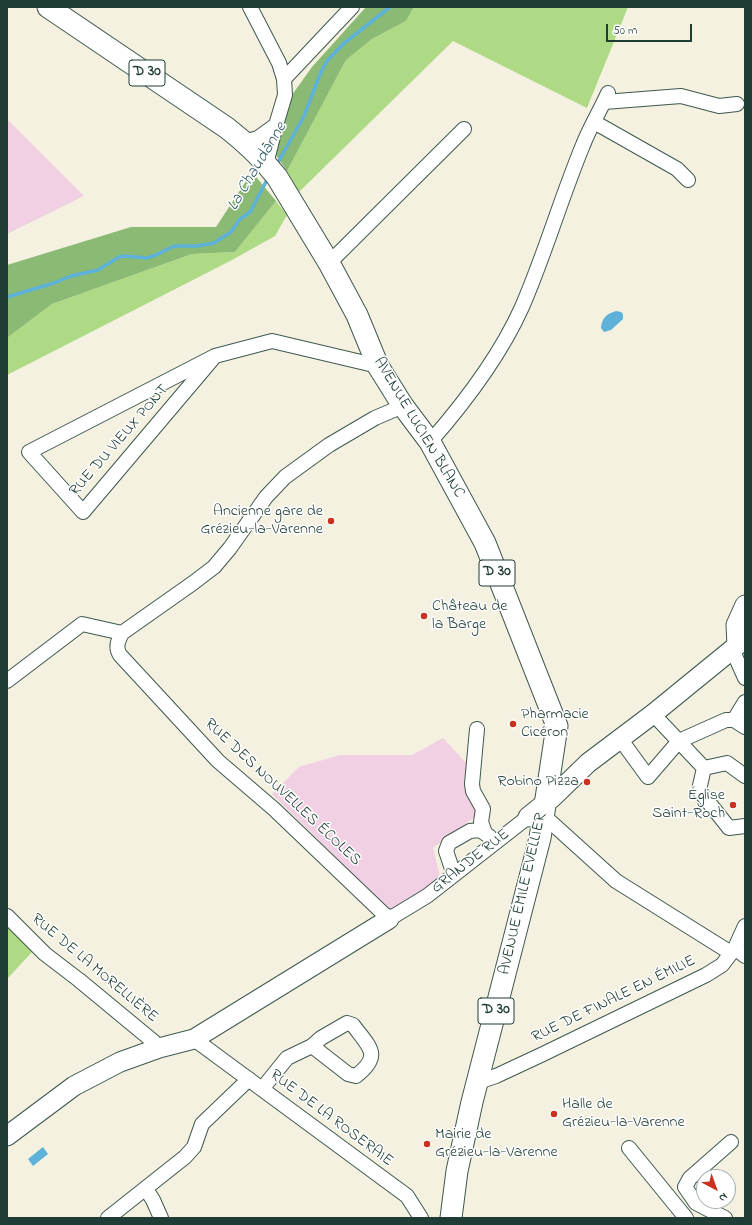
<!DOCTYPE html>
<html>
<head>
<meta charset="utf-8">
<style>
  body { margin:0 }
  #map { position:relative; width:752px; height:1225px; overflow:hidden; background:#f4f1e0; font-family:"Indie Flower",sans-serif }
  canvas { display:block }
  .frame { position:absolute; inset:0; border:8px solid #1f3d34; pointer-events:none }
  .north { position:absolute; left:696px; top:1169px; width:40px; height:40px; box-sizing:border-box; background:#fff; border:1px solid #a5b1ae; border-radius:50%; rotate:139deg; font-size:11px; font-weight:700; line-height:16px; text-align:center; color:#1f3d34 }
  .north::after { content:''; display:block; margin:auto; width:14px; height:18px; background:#c8321e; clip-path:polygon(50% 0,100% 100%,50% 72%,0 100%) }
  .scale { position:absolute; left:606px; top:24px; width:86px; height:18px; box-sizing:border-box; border:2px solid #1f3d34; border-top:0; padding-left:5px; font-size:12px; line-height:14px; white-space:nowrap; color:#1f3d34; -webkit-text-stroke:3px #fff; paint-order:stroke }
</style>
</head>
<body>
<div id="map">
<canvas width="752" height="1225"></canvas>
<div class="frame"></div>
<div class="north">N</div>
<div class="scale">50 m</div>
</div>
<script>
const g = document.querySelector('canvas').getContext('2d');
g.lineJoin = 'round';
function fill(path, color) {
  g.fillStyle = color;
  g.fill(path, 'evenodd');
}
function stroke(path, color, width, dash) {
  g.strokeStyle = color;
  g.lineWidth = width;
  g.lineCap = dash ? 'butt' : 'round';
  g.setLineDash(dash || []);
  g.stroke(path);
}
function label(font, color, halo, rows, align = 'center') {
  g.font = font + ' "Indie Flower",sans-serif';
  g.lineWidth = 3;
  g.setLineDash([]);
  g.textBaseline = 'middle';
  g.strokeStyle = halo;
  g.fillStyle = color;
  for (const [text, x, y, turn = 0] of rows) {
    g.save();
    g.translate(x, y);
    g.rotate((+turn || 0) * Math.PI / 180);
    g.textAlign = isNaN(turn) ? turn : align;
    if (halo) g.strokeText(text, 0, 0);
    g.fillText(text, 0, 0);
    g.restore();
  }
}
fill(new Path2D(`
  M7 119 84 196 7 234Z
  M443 738 469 766 480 813 433 848 441 880 391 912 272 794 299 767 340 755H412Z`), '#f1d0e3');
fill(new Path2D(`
  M414 7H628L587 108 453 41 299 192 287 171 346 60 372 39 406 21Z
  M276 201 287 215 275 236 232 260 7 375V338L52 304 192 254 235 252Z
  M7 926 33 951 7 979Z`), '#aeda86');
fill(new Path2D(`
  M366 7H414L406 21 372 39 346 60 287 171 273 151 289 99 312 67Z
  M252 172 276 201 235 252 192 254 52 304 7 338V265L131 227H216Z`), '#8aba73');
fill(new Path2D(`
  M616 311 621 312 623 314V319L611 330 604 332 601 328C602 318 606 314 616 311Z
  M43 1147 48 1154 33 1166 28 1159Z`), '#5eb1d9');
stroke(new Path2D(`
  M276 166 304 116 321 72 327 61 343 44 390 7
  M7 297 54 283 71 276 98 270 119 257 125 256 147 258 156 255 174 246H197L214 243 231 232 239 220 250 212 268 178`), '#5eb1d9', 3.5);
const street = new Path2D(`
  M250 7 279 63 284 79 285 95 276 125 266 164
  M284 79 352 7
  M604 102 681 96 719 106 737 104
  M594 122 677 169 688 180
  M244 142 258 138 276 125
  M329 263 464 129
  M215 356 83 512 29 452 215 356 272 341 378 366
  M403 406 375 418 329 445 285 477 266 497 230 548 214 567 193 583 122 633C118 641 115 647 120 655L218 761 274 809 389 919 427 896 528 817
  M430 442C466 401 500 356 522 307 545 254 561 198 583 145 590 127 600 111 608 93
  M732 649 745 678
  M7 681 82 624 122 633
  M653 714 704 768
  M734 720 745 702
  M477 729 472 784 473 791 483 809 481 822 485 833
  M621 740 648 777 679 741 726 720H734L745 727
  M704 768 699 790 729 828 745 826
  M704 768 727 763 745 776
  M544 816 616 881 731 953
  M454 875 446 851 449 843 470 831 480 830 490 837
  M7 916 45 954 79 980 154 1042 159 1048
  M735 948 745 956
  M194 1039 407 1196 421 1218
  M478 1082 496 1076 541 1055 706 975 722 965 735 948 745 926
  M262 1089 287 1058 312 1046 348 1074 356 1076C383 1055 369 1047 353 1025L347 1023 321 1038 312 1046
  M629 1148 686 1218
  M146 1189 153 1200 161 1218
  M108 1218 185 1157 194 1147 202 1124 249 1079
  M725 1218 696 1203 685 1187 690 1178 731 1142`);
const secondary = new Path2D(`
  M737 645 736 625 745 605
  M528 817 553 797 588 763 653 714 745 639
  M7 1136 74 1086 120 1062 159 1048 194 1039 389 919`);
const primary = new Path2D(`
  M48 7 227 128C245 142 262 158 277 177L329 263 357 315 378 366 403 406 430 442 485 543 557 726 540 838 472 1102 457 1171 451 1218`);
stroke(street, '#3f584e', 16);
stroke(secondary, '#3f584e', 21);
stroke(primary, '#3f584e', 23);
stroke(street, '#fff', 14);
stroke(secondary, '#fff', 19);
stroke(primary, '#fff', 21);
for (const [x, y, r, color] of [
  [331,521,4,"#c8321e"],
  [424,616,4,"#c8321e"],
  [513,724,4,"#c8321e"],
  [587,782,4,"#c8321e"],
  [733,805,4,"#c8321e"],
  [554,1114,4,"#c8321e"],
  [427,1144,4,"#c8321e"]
]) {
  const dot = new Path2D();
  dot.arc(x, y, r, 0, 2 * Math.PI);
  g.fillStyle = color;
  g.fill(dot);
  stroke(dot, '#fff', 1.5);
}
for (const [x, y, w] of [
  [147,73,36],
  [497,573,36],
  [496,1011,36]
]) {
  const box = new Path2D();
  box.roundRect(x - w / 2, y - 13, w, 26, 3);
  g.fillStyle = '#fff';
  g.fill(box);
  stroke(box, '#1f3d34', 1);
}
label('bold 15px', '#1f3d34', null, [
  ["D 30",147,73],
  ["D 30",497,573],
  ["D 30",496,1011]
]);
label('16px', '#1f3d34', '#fff', [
  ["AVENUE LUCIEN BLANC",418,428,59],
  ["RUE DU VIEUX PONT",120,441,-49],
  ["RUE DES NOUVELLES ÉCOLES",282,793,43],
  ["GRANDE RUE",471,862,-38],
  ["AVENUE ÉMILE EVELLIER",524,894,-77],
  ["RUE DE LA MORELLIÈRE",94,969,40],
  ["RUE DE FINALE EN ÉMILIE",614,1000,-26],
  ["RUE DE LA ROSERAIE",331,1119,37]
]);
label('16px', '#1f3d34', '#fff', [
  ["Ancienne gare de",323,512,"right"],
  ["Grézieu-la-Varenne",323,530,"right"],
  ["Château de",432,607],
  ["la Barge",432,625],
  ["Pharmacie",521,715],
  ["Cicéron",521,733],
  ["Robino Pizza",579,782,"right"],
  ["Église",725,796,"right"],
  ["Saint-Roch",725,814,"right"],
  ["Halle de",562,1105],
  ["Grézieu-la-Varenne",562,1123],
  ["Mairie de",435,1135],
  ["Grézieu-la-Varenne",435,1153]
], 'left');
label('italic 17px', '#326066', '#fff', [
  ["La Chaudanne",258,167,-59]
]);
</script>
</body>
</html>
